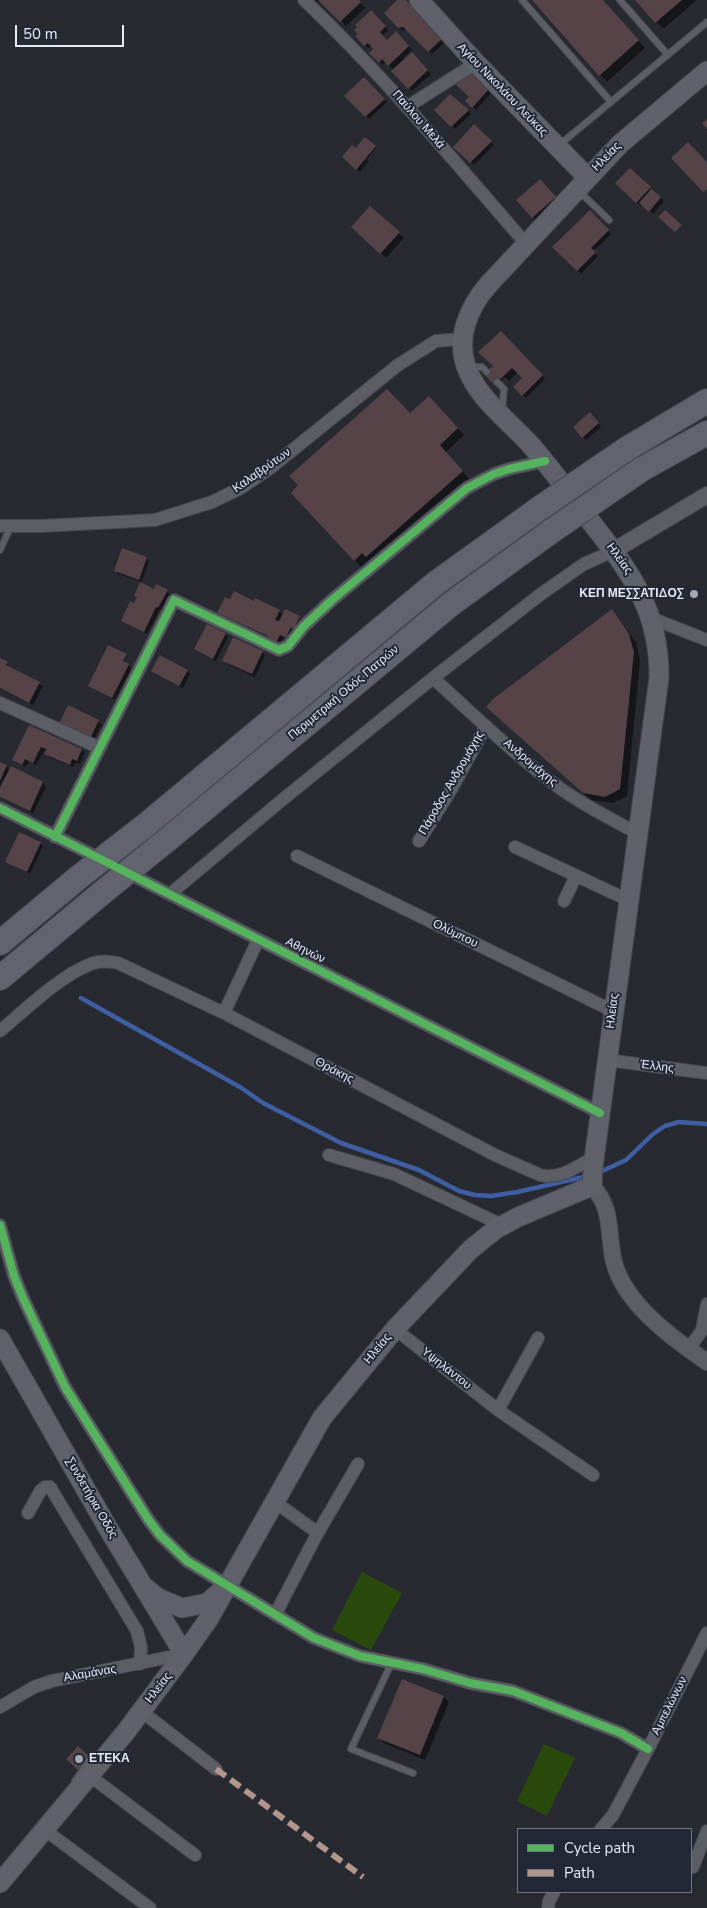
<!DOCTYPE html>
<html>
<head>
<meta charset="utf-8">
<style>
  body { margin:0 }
  #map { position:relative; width:707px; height:1908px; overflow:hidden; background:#282a32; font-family:"Nunito Sans",sans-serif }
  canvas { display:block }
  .legend { position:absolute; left:517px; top:1828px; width:175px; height:65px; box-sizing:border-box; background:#232837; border:1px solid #727683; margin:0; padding:6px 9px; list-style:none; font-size:15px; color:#e8ebf6 }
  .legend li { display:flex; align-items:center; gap:10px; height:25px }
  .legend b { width:25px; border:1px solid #727683 }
  .scale { position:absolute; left:15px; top:25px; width:109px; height:22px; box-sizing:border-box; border:2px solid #e8ebf6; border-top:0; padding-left:6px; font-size:15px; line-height:18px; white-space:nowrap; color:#e8ebf6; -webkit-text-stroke:4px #232837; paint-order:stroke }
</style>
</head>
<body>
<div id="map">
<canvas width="707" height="1908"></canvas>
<ul class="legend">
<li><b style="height:6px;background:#56b35d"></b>Cycle path</li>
<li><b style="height:6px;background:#b2968c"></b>Path</li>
</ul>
<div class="scale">50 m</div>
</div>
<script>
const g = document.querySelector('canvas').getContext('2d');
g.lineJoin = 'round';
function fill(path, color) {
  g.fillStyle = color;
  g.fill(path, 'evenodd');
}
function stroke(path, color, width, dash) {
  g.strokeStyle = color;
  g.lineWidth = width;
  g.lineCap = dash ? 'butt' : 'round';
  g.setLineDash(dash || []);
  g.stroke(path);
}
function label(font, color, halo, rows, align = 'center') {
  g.font = font + ' "Nunito Sans",sans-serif';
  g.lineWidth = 4;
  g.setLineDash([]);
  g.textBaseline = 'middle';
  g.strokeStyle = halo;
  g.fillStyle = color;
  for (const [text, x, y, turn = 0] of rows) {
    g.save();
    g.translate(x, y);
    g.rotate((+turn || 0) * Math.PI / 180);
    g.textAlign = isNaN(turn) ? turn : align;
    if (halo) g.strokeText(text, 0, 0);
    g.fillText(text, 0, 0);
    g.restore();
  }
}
fill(new Path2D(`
  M362 1572 402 1593 371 1650 332 1630Z
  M544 1744 575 1758 547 1816 517 1801Z`), '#2a4a0d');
fill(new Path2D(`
  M316 0H358L365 8 346 26 321 0 318 2Z
  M399 0H404L445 42 432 54 407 29 403 31 385 13Z
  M533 0H602L645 48 607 82Z
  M636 0H697L663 29Z
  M371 12 388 30 382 36 387 41 396 33 412 50 403 58 405 59 412 53 431 74 412 91 386 62 383 65 371 53 375 49 372 46 368 48 357 36Z
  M470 73 491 93 476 110 466 101 470 97Z
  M364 79 387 102 369 119 346 96Z
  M460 102 471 114 455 129 436 110Z
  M474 126 494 145 474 165 455 147Z
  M365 138 376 148 367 159 369 161 360 172 347 161 361 155Z
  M540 181 558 201 536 220 518 200Z
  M617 183 650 188 664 201 653 214 642 204 640 205Z
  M371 207 404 238 386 258 358 232Z
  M590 212 611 234 593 252 598 256 581 274 554 247Z
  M530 363 545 379 526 398 515 387 524 378 518 372 509 381 505 377 496 385 499 371Z
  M435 404 464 435 446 452 469 479 374 563 370 559 361 567 354 560 410 415Z
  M590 414 601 427 586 440 575 427Z
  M146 558 149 561 141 584 154 591H167L170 594 162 610 160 609 147 634 122 620 134 604 138 598 135 595 142 582 118 574 115 571Z
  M254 603 279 611 283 615 300 618 296 629 287 625 293 631 289 641 283 638 280 645 269 637 222 616 218 613Z
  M612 611 636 642 640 660 627 796 613 803 591 800 495 713Z
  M225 634 228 637 216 661 195 649Z
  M262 652 265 655 255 677 227 664 224 661Z
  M126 655 127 656 124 662 132 668 115 700 89 685Z
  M0 660 7 663 9 668 43 686 33 705 0 689Z
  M153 671H187L190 674 183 688Z
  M68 706 102 724 93 741Z
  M30 727 82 750 85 753 80 764 76 762 73 767 49 757 46 754 47 750 45 749 36 765 29 761 26 767 17 763 13 760Z
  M0 763 10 770 11 768 43 783 46 787 33 813 0 797Z
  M40 843 43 846 30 874 7 862Z
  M402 1681 444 1697 449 1702 425 1760 384 1743 379 1738Z`), '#0007');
stroke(new Path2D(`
  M81 998 240 1087 263 1103 341 1143 419 1170 459 1191 475 1195 491 1196 517 1192 588 1176
  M598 1173 626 1160 653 1134 665 1126 679 1122 707 1124`), '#3f5ea3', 4.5);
fill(new Path2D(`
  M318 0H359L361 2 340 22Z
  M397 0H406L443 38 428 52 403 27 398 28 384 13Z
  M532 0H603L639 40 599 76Z
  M635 0H682L655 23Z
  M371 10 386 26 380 32 387 40 396 31 409 46 388 66 382 59 379 63 369 53 373 49 368 43 364 46 355 36 358 34 354 30 357 27 355 25Z
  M412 52 428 70 408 89 391 71Z
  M469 71 489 89 472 108 465 101 469 97 456 85Z
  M364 77 385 99 365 117 344 96Z
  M450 94 469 110 451 127 434 110Z
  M707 119V129L702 123Z
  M474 124 492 141 470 163 453 147Z
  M365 137 376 146 356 170 342 157 352 145 355 148Z
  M688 142 707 162V189L703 192 671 158Z
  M630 168 651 187 636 203 615 183Z
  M540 179 556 197 532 218 516 200Z
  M651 189 661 197 649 212 639 203Z
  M370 206 400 232 380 254 351 227Z
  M590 210 609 230 591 248 596 252 577 271 552 247Z
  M665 210 682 225 675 232 658 217Z
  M501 331 543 375 522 396 513 387 522 378 512 368 494 385 484 374 493 366 478 352Z
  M387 389 410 413 429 396 458 428 440 445 463 471 366 557 362 553 354 561 291 493 298 485 289 476Z
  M590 412 599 423 582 438 573 427Z
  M122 548 147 557 139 580 114 571Z
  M140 582 154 589 156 584 168 590 158 608 156 607 144 632 121 621 130 601 134 603 137 597 134 596Z
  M234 591 254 601 255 598 280 610 275 620 279 621 285 609 300 616 294 629 291 627 286 638 280 635 276 643 266 638 268 636 217 613 225 597 230 599Z
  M612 609 629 634 634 652 620 789 605 797 583 793 486 707 493 699Z
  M207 624 226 633 213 659 194 649Z
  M233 637 263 651 252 674 222 661Z
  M108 645 127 654 123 661 129 664 112 698 88 686Z
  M160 655 188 670 179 686 151 671Z
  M0 658 8 662 6 665 40 682 29 703 0 688Z
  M68 705 99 720 90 739 59 724Z
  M29 725 82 749 77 761 72 759 70 765 44 754 47 749 41 747 33 763 25 759 22 765 12 760Z
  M0 762 7 765 0 781Z
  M11 766 43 782 30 811 0 797V787Z
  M19 832 41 842 27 872 5 862Z
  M402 1679 444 1696 420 1755 377 1738Z
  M78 1746 93 1760 81 1773 66 1759Z`), '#554348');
const service = new Path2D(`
  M522 0 611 102
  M620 0 668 55
  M558 146 707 22
  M578 190 609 220
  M470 367H482L487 372
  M497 382 504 389 502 411
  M0 550 11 526
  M392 1662 351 1749 413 1773
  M75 1781 91 1758 99 1755`);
const minor = new Path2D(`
  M304 0C384 76 454 161 527 245
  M407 107 476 63
  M0 526H42L155 520 212 502 241 488 269 469 398 365 436 341 462 339
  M651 618 707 640
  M433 678C475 716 516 756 561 789 585 806 611 819 637 833
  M0 703 100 748
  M0 808 600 1113
  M55 837 174 600 279 650 288 646 304 626 332 600 467 488 494 474 509 469 545 461
  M419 841 452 788 486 726
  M515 847 628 900
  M297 856 613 1011
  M170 894 282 800 433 678 541 594 584 564 613 551
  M564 901 576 876
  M224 1013 258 940
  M0 1031C25 1010 61 975 91 964 100 960 109 961 118 963L224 1013 495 1155 540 1175C560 1180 578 1166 594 1157
  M607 1060 707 1073
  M329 1155 394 1174 502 1225
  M0 1225 14 1276 23 1298 65 1387 148 1519 160 1535 187 1561 314 1638 360 1656 423 1669 470 1683 513 1691 621 1733 648 1749
  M395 1329 498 1410 593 1475
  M689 1349 702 1330 707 1304
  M498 1410 538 1338
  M275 1502 318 1533
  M28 1513 41 1490 45 1487H50L137 1631 141 1647 140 1664
  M275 1615 316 1536 358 1464
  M0 1707 34 1687 52 1681 184 1654
  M141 1711 216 1769
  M90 1776 195 1855
  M601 1829 613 1815 648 1749 707 1633
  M45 1830 150 1908
  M693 1867 707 1831
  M548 1908 549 1901 554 1892`);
const tertiary = new Path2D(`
  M613 551 707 495
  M592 1186C614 1209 607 1234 614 1262 624 1303 673 1339 707 1362`);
const secondary = new Path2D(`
  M419 0 476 63 588 178
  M0 1339 105 1523 184 1654
  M147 1589 158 1598 182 1608 207 1603 222 1590
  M0 1883 125 1733 184 1654 208 1620 322 1418 395 1329 471 1249 496 1229 518 1217 592 1186 593 1167 659 678C660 606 626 567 584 513 566 489 548 464 528 442 506 419 476 396 466 366 456 337 469 307 488 285L620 144 707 71`);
const motorway = new Path2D(`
  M628 448 707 401
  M642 469 707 433
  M146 825 436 583 540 508
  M167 840 451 604 553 530
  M0 943 79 877
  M0 978 103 892`);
stroke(service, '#45474e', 8);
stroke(minor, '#45474e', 14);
stroke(tertiary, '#45474e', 18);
stroke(secondary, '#45474e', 21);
stroke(motorway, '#45474e', 26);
stroke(service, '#5c5e66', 6);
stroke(minor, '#5c5e66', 12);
stroke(tertiary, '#5c5e66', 16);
stroke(secondary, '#5f626a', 19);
stroke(motorway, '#61646e', 24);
const motorwayBridge = new Path2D(`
  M540 508 628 448
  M553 530 642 469
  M79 877 146 825
  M103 892 167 840`);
stroke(motorwayBridge, '#45474e', 26, []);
stroke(motorwayBridge, '#61646e', 24);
stroke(new Path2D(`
  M216 1769 363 1877`), '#b2968c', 6, [12, 6]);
stroke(new Path2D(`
  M0 808 600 1113
  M55 837 174 600 279 650 288 646 304 626 332 600 467 488 494 474 509 469 545 461
  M0 1225 14 1276 23 1298 65 1387 148 1519 160 1535 187 1561 314 1638 360 1656 423 1669 470 1683 513 1691 621 1733 648 1749`), '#56b35d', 8);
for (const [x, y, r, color] of [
  [694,594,5,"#a5a7b1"],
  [79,1759,5,"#a5a7b1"]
]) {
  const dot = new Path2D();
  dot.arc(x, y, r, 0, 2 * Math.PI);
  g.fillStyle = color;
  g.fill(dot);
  stroke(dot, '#232837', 2);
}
label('12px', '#e8ebf6', '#232837', [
  ["Αγίου Νικολάου Λεύκας",502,90,46],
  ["Παύλου Μελά",418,120,49],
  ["Ηλείας",607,157,-46],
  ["Καλαβρύτων",262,471,-35],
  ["Ηλείας",619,559,54],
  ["Περιμετρική Οδός Πατρών",344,693,-40],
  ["Ανδρομάχης",530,763,40],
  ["Πάροδος Ανδρομάχης",452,783,-60],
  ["Ολύμπου",455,934,26],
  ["Αθηνών",305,951,27],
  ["Ηλείας",613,1011,-83],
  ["Έλλης",657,1067,7],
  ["Θράκης",334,1071,28],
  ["Ηλείας",378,1349,-51],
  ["Υψηλάντου",446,1369,38],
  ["Συνδετήρια Οδός",91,1498,60],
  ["Αλαμάνας",90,1674,-10],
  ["Ηλείας",159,1688,-52],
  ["Αμπελώνων",670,1706,-63]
]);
label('bold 12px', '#e8ebf6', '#232837', [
  ["ΚΕΠ ΜΕΣΣΑΤΙΔΟΣ",684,594],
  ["ΕΤΕΚΑ",89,1759,"left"]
], 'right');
</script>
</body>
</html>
